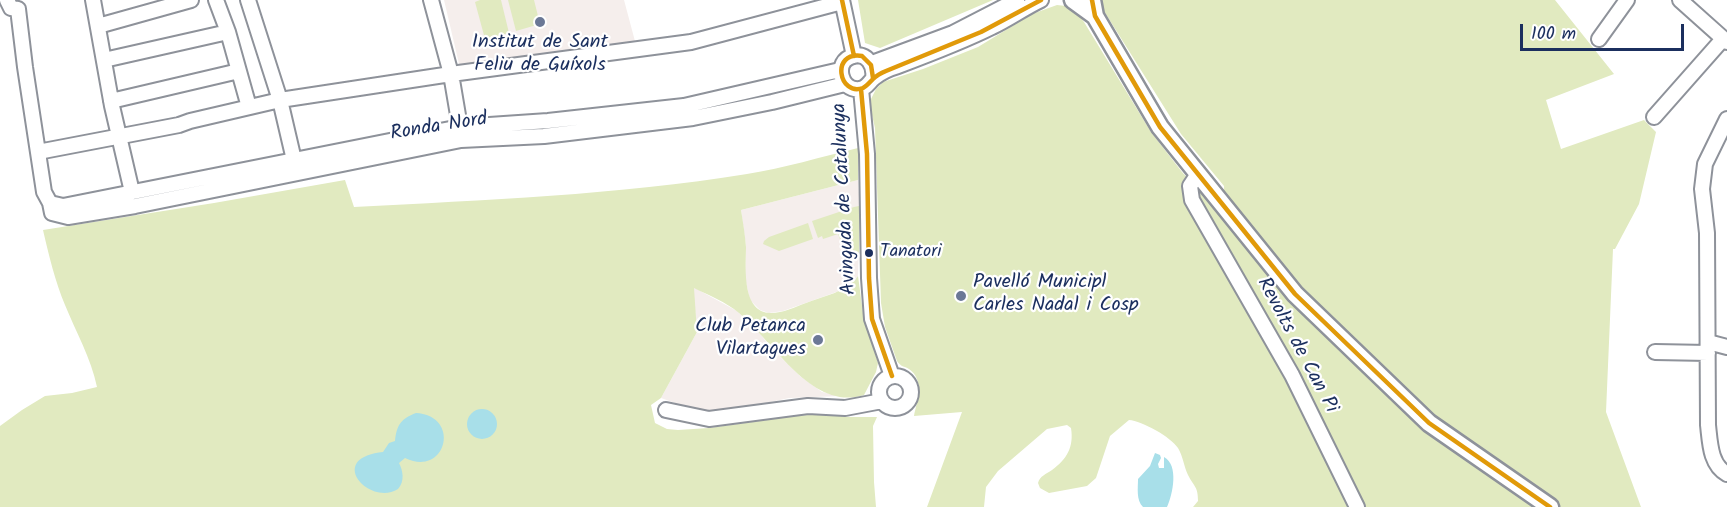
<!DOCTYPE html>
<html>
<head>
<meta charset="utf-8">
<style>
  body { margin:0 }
  #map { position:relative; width:1727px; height:507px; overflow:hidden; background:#fff; font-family:Kalam,sans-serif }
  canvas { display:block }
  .scale { position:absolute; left:1520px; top:24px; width:164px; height:27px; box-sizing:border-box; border:3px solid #1b2f5e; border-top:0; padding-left:8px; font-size:18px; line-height:21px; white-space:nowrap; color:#1b2f5e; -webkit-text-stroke:4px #fff; paint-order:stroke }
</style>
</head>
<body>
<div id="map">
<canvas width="1727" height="507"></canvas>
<div class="scale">100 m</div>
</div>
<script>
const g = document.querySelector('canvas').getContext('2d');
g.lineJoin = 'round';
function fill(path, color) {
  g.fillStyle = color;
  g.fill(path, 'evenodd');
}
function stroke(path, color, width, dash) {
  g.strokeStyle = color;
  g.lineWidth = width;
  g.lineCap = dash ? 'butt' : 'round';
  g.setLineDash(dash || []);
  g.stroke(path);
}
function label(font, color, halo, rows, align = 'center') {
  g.font = font + ' Kalam,sans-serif';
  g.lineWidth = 4.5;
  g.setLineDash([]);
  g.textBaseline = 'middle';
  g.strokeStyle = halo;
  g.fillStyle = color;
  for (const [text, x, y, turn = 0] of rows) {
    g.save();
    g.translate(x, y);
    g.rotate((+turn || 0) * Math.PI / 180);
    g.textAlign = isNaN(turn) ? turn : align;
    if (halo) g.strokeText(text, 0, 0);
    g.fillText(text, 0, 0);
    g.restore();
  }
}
fill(new Path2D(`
  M444 0H624L636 45 460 68Z
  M858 180 860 210 858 276 853 283 842 290 783 311 769 313 760 310 750 300 745 278 746 246 741 210Z
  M693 287 737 311 757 330 773 350 800 376 822 392 841 396 789 398 724 412 703 413 661 398 697 332Z`), '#f5eeec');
fill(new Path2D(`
  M480 0H501L509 33 485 39 475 2Z
  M508 0H534L540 24 516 31Z
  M858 0H993L880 48 865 43Z
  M1097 0H1555L1614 74 1546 100 1561 149 1644 120 1656 132 1639 204 1615 249H1613L1606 412 1641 507H1193L1198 501C1198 486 1194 487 1188 475 1184 467 1183 456 1178 448 1171 437 1142 421 1129 420L1110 436 1096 478 1087 486 1049 493 1040 488 1038 483C1040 476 1046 474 1052 470 1067 459 1074 447 1071 428L1067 425 1047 429 998 471 986 487 984 507H927L962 412 914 416C917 401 925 380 909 369 904 366 901 367 897 361L885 327 881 303 875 128 872 115 870 101 876 89 883 82 923 69 978 47 1032 14 1057 5 1066 6 1075 10 1084 22 1151 132 1182 172 1225 219 1224 186 1181 134Z
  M858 148V180L741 210C743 222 745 235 746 247 746 266 741 313 771 313 783 313 795 307 806 303 824 296 847 292 858 276L863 313 878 363 876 372 864 395C812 412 773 341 739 313 726 302 708 295 694 288L697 332 661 398 651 405 655 423 667 429 678 430 709 428 795 416 821 414 850 417H877L873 426 874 482 876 507H0V426L22 410 45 396 72 393 97 387C91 358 76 332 65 305 55 281 49 256 43 230L214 203 345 180 354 207C485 200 617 195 747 174 784 168 821 157 858 148Z
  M859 206V256L848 260 838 234 823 239 822 236 818 238 812 221 854 207Z
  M808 223 813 239 779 251 763 244 764 241 769 237Z`), '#e1eac0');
fill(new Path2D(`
  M467 424a15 15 0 1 1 30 0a15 15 0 1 1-30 0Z
  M416 413C462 416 446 478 405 458L399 463C403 471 405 481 398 489 370 507 325 458 383 452L389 443 395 441C397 424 401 419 416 413Z
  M1155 453 1160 455 1161 458 1158 464 1159 468H1164V457C1179 465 1173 494 1167 507H1143C1136 500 1138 488 1138 479L1150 466Z`), '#a8dfe9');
const minor = new Path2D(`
  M7 0 11 8 18 9
  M93 0 112 106 132 192
  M216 0 228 32 249 107
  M248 0 280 100 294 160
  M431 0 451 74 460 127
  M842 0 854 56
  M1680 0 1727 42
  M18 9 25 67 44 192 50 203 52 213 68 217 135 206 461 140 544 136 693 118 772 102 845 84
  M98 26 191 0
  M1599 39 1627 0
  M104 60 228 32
  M872 63 953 33 1017 0
  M873 78C875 66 867 52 853 56 833 61 840 92 860 89 867 88 869 82 874 78 880 73 891 68 898 66 930 54 962 42 992 27 1009 19 1024 8 1041 0
  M861 89 867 154 869 278 872 319 892 376
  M111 101 239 71
  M1654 117 1723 39
  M1727 119 1705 164 1702 189 1707 233 1708 425C1710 442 1710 465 1727 474
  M38 152 179 125 190 121 280 100 451 74 691 42 842 2
  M1198 174 1190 186 1192 200 1292 375 1357 507
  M50 203 63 206 460 127 548 121 684 106 840 70
  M1708 342 1727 347
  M1655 352 1708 353
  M879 392a16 16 0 1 1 32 0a16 16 0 1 1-32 0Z
  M666 410 709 419 808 406 845 408 882 401`);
const major = new Path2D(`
  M1073 0 1095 16
  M1092 0 1095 16 1160 127 1295 294 1429 423 1550 507`);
stroke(minor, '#8e929a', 18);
stroke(major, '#8e929a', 21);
stroke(minor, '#fff', 14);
stroke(major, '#fff', 16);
stroke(new Path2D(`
  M842 0 854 56
  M1092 0 1095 16 1160 127 1295 294 1429 423 1550 507
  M873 78 871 65 862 56C830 51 839 97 863 88 867 86 870 82 873 79 877 75 881 73 886 71L981 32 1041 0
  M861 89 867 154 869 278 872 319 892 376`), '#e19a09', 4.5);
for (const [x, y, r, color] of [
  [540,22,6,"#6b7896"],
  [869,253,5,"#1b2f5e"],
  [961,296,6,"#6b7896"],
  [818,340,6,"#6b7896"]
]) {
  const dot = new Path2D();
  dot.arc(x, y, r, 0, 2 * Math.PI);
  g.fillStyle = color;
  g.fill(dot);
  stroke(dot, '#fff', 2);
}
label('18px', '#1b2f5e', '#fff', [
  ["Tanatori",880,253]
], 'left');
label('20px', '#1b2f5e', '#fff', [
  ["Institut de Sant",540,44],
  ["Feliu de Guíxols",540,67],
  ["Pavelló Municipl",973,284,"left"],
  ["Carles Nadal i Cosp",973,307,"left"],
  ["Club Petanca",806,328,"right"],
  ["Vilartagues",806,351,"right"]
]);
label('20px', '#1b2f5e', '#fff', [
  ["Ronda Nord",439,128,-9],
  ["Avinguda de Catalunya",846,199,-93],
  ["Revolts de Can Pi",1296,346,62]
]);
</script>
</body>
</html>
